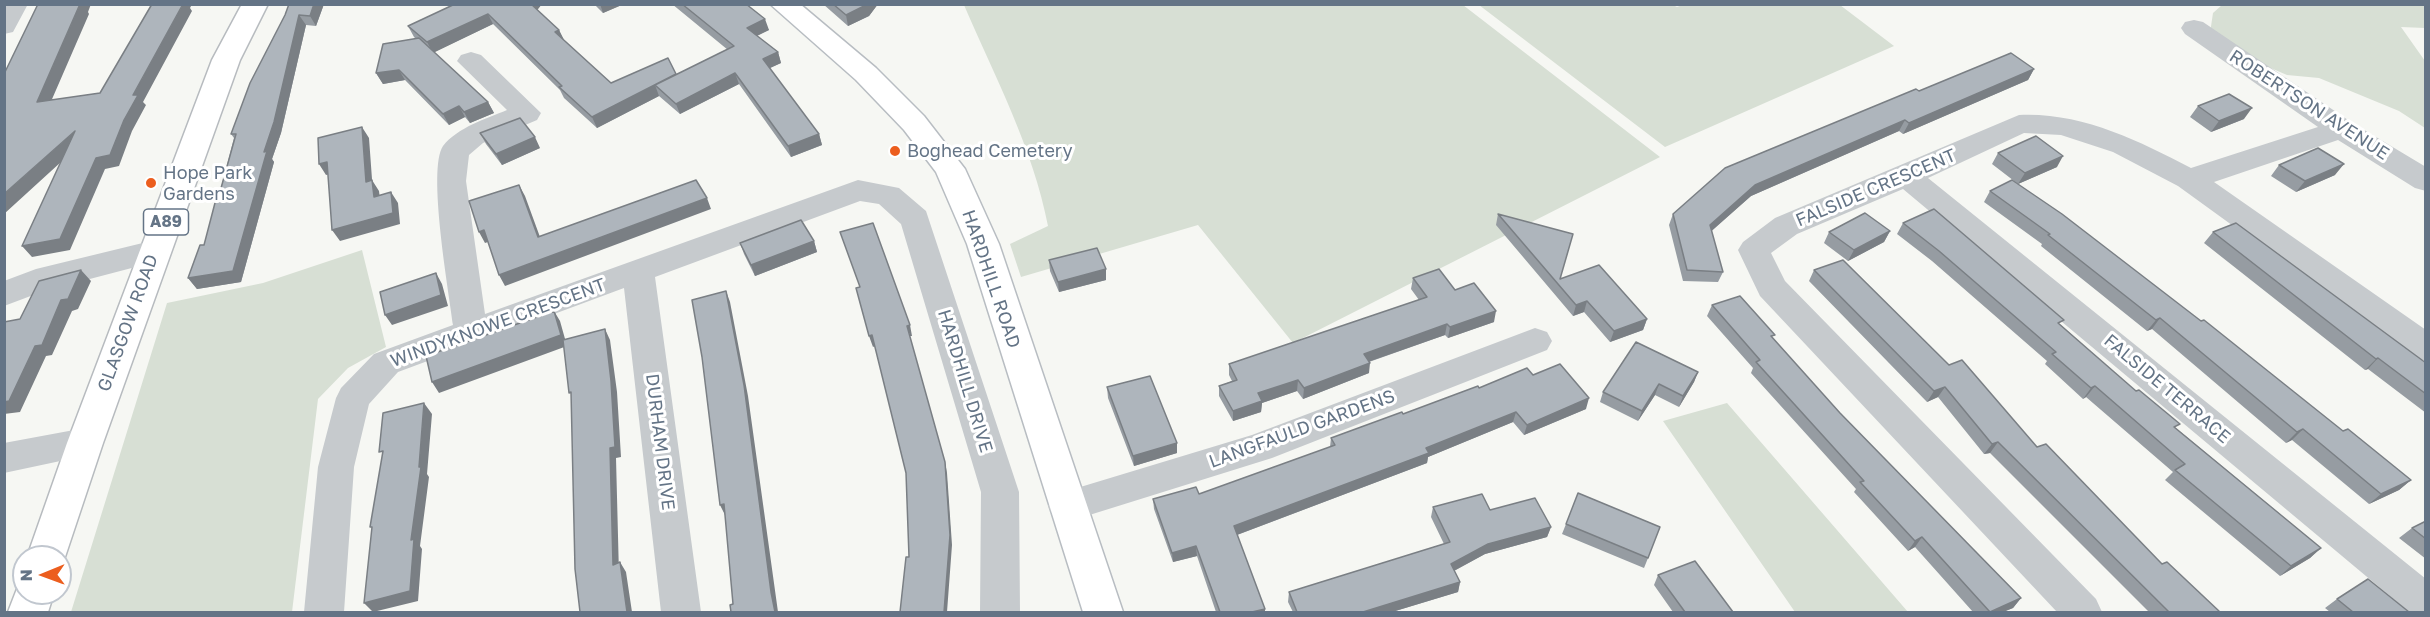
<!DOCTYPE html>
<html>
<head>
<meta charset="utf-8">
<style>
  body { margin:0 }
  #map { position:relative; width:2430px; height:617px; overflow:hidden; background:#f6f7f3; font-family:"Golos Text",sans-serif }
  canvas { display:block }
  .frame { position:absolute; inset:0; border:6px solid #647486; pointer-events:none }
  .north { position:absolute; left:12px; top:545px; width:60px; height:60px; box-sizing:border-box; background:#fff; border:2px solid #c1c7cf; border-radius:50%; rotate:269deg; font-size:16px; font-weight:700; line-height:24px; text-align:center; color:#647486 }
  .north::after { content:''; display:block; margin:auto; width:21px; height:27px; background:#ec5e1e; clip-path:polygon(50% 0,100% 100%,50% 72%,0 100%) }
</style>
</head>
<body>
<div id="map">
<canvas width="2430" height="617"></canvas>
<div class="frame"></div>
<div class="north">N</div>
</div>
<script>
const g = document.querySelector('canvas').getContext('2d');
g.lineJoin = 'round';
function fill(path, color) {
  g.fillStyle = color;
  g.fill(path, 'evenodd');
}
function stroke(path, color, width, dash) {
  g.strokeStyle = color;
  g.lineWidth = width;
  g.lineCap = dash ? 'butt' : 'round';
  g.setLineDash(dash || []);
  g.stroke(path);
}
function label(font, color, halo, rows, align = 'center') {
  g.font = font + ' "Golos Text",sans-serif';
  g.lineWidth = 6;
  g.setLineDash([]);
  g.textBaseline = 'middle';
  g.strokeStyle = halo;
  g.fillStyle = color;
  for (const [text, x, y, turn = 0] of rows) {
    g.save();
    g.translate(x, y);
    g.rotate((+turn || 0) * Math.PI / 180);
    g.textAlign = isNaN(turn) ? turn : align;
    if (halo) g.strokeText(text, 0, 0);
    g.fillText(text, 0, 0);
    g.restore();
  }
}
fill(new Path2D(`
  M964 5H1463L1660 157 1293 343 1198 225 1021 277 1010 244 1048 226C1033 148 995 77 964 5Z
  M1673 5 1677 7 1685 4 1840 5 1894 46 1665 147 1479 5Z
  M2222 5H2425V28L2401 27 2425 61V128L2399 111 2319 78 2287 75 2247 58 2210 33 2213 13Z
  M362 250 386 347 348 368 318 399 292 612H71L167 303 263 283Z
  M1727 403 1908 612H1795L1663 421Z`), '#d7dfd4');
const secondary = new Path2D(`
  M770 4H800L876 68 924 116 965 169 999 244 1123 612H1083L967 244 936 172 904 130 856 80Z`);
const primary = new Path2D(`
  M242 4H268L240 60 103 443 65 557 60 568V557H27L67 443 212 60Z
  M24 579V593H54L48 612H8L20 581Z`);
stroke(secondary, '#b8bdc2', 3);
stroke(primary, '#b7bbbf', 3);
fill(new Path2D(`
  M4 4H28L13 32 4 34Z
  M2194 20 2203 22 2351 122 2426 167V191L2415 188 2338 140 2214 182 2426 330V361L2414 357 2178 186 2113 152 2061 135 2024 133 1928 178 2426 579V612H2409L1903 189 1797 234 1771 253 1785 281 2096 599 2102 612H2057L1760 296 1738 250 1743 242 1775 218 2019 115C2081 112 2137 140 2191 168L2318 127 2185 34 2181 28 2185 22Z
  M471 52 481 55 541 113 537 120 483 143 469 155 466 181 485 314 858 180 899 188 926 211 1019 492 1020 612H980L981 492 901 224 879 204 860 201 655 277 701 612H661L624 288 398 372 369 404 354 467 344 612H304L318 467 336 398 341 388 374 354 453 325C449 292 427 169 443 146 458 127 486 119 507 110L457 61 461 55Z
  M155 240 166 243 171 251 166 259 44 291 4 306V281L36 269Z
  M1535 328 1547 332 1552 341 1547 350 1272 458 1067 522 1054 517 1048 506 1054 495 1252 435Z
  M85 428 98 433 103 443 98 453 4 473V443Z`), '#c6cacd');
fill(secondary, '#fff');
fill(primary, '#fff');
fill(new Path2D(`
  M324 4 316 26 306 25 281 133 272 159 274 162 241 282 197 289 188 278 204 245 218 199 234 138 231 134 285 15Z
  M455 4H542L537 10 559 30 564 40 611 83 676 75 728 50 672 4H746L769 30 757 36 778 52 781 63 769 68 819 134 822 145 791 157 739 84 680 114 659 96 597 128 564 98 560 90 493 24 434 52 488 102 494 113 470 123 465 117 449 125 405 80 383 84 376 73 416 39 414 37 408 26Z
  M594 4H624L603 13Z
  M823 4H878L869 16 848 26Z
  M2034 69 2028 80 1903 134 1899 131 1751 196 1711 231 1723 272 1718 282 1683 281 1669 225 1673 214 1919 91Z
  M2198 106 2244 119 2211 132 2190 117Z
  M480 133 540 148 502 165 486 144Z
  M1998 153 2057 167 2018 184 1992 164Z
  M2279 165 2335 175 2296 192 2271 176Z
  M1990 191 2343 431 2411 480 2399 490 2369 504 2292 440 2286 443 2152 329 2147 331 2041 246 2042 244 1984 202Z
  M1498 214 1560 279 1647 319 1643 330 1610 342 1584 312 1573 316 1496 225Z
  M1903 223 2061 325 2176 428 2321 548 2310 558 2280 576 2165 480 2173 472 2086 397 2083 399 2045 364 2047 361 1932 261 1897 234Z
  M1890 231 1884 242 1848 261 1824 243 1829 232Z
  M2213 232 2426 363V413L2368 369 2365 370 2204 243Z
  M814 241 817 252 755 276 744 254 740 243Z
  M1049 260 1106 269V280L1059 292 1050 271Z
  M1814 270 1949 365 2162 564 2220 612H2149L1990 453 1984 454 1938 397 1927 402 1809 281Z
  M1413 278 1455 290 1494 322 1448 338 1445 335 1369 362V373L1303 399 1297 391 1262 403 1261 412 1233 421 1219 396V386L1232 381 1229 375V364L1419 300 1411 289Z
  M1712 305 1773 339 1840 413 2021 598 2013 608 2003 612H1973L1915 547 1908 551 1854 492 1856 489 1751 373 1753 368 1707 316Z
  M1698 372 1694 382 1679 407 1655 395 1638 421 1600 402 1603 392Z
  M1107 387 1177 443V453L1134 466 1108 398Z
  M1479 388 1586 409 1524 435 1513 422 1428 457 1427 463 1237 535 1265 612H1216L1197 556 1173 562 1154 509 1153 499 1199 494 1330 447 1331 438 1403 414Z
  M1433 507 1490 510 1551 527 1547 537 1485 554 1454 571 1460 582 1458 592 1392 612H1293L1288 602 1289 592 1444 544 1431 517Z
  M2426 521V559L2399 538 2412 528Z
  M1566 524 1648 558 1644 568 1562 534Z
  M1658 575 1733 612H1673L1654 585Z
  M2337 599 2409 612H2330L2325 608Z`), '#969ca2');
fill(new Path2D(`
  M80 4H91L88 12 89 14 46 113 37 102Z
  M183 4H192L190 8 192 11 143 102 146 105 132 131 119 166 105 169 70 250 32 257 22 246 96 158 133 95Z
  M314 4H324L316 26 310 16Z
  M530 4H542L534 14Z
  M600 4H624L603 13Z
  M868 4H878L869 16 848 26 846 15Z
  M488 14 493 24 433 53 427 42Z
  M299 15 306 25 281 133 272 159 274 162 241 282 197 289 188 278 264 152Z
  M765 19 769 30 750 39 747 28Z
  M559 30 564 40 555 32Z
  M778 52 781 63 766 70 763 59Z
  M2034 69 2028 80 1903 134 1909 123Z
  M399 70 405 80 383 84 376 73Z
  M735 73 739 84 680 114 676 104Z
  M676 74 655 85 659 96 597 128 592 117Z
  M488 102 494 113 470 123 464 112Z
  M459 106 465 117 449 125 443 114Z
  M2252 108 2244 119 2211 132 2219 121Z
  M1905 120 1899 131 1751 196 1706 236 1710 225 1755 185Z
  M362 127 369 138 373 193 366 182Z
  M75 131 84 141 4 214V194Z
  M819 134 822 145 791 157 788 146Z
  M535 137 540 148 502 165 496 154Z
  M2063 156 2057 167 2018 184 2025 173Z
  M327 162 334 173 326 175 319 164Z
  M2344 164 2335 175 2296 192 2305 181Z
  M372 180 379 191 381 207 374 197Z
  M519 185 525 196 544 248 538 237Z
  M391 192 398 203 400 224 340 241 332 230Z
  M707 198 711 209 505 286 499 275Z
  M484 230 491 241 485 243 479 232Z
  M1890 231 1884 242 1848 261 1854 250Z
  M814 241 817 252 755 276 751 265Z
  M1106 269V280L1059 292 1058 282Z
  M81 270 91 281 78 309 72 311 52 355 46 356 20 412 4 414V402L61 300Z
  M436 273 442 284 448 306 392 325 385 315Z
  M726 291 730 302 748 396 778 612H775L771 592Z
  M1587 301 1584 312 1573 316 1576 305Z
  M554 311 560 321 567 346 439 393 432 382Z
  M1496 311 1494 322 1448 338 1450 327Z
  M2160 318 2152 329 2147 331 2156 320Z
  M1647 319 1643 330 1610 342 1614 331Z
  M1447 324 1445 335 1362 364 1364 354Z
  M910 325 912 336H910L907 326Z
  M605 329 610 340 617 392 621 457 616 458 619 575 613 565Z
  M872 335 875 346 873 347 869 336Z
  M2378 358 2368 369 2365 370 2376 359Z
  M1370 363 1369 373 1303 399 1304 388Z
  M1698 372 1694 382 1679 407 1683 396Z
  M1298 380 1297 391 1262 403 1261 412 1233 421V411L1258 393Z
  M1659 384 1655 395 1638 421 1642 411Z
  M2095 386 2086 397 2083 399 2091 388Z
  M1945 387 1938 397 1927 402 1934 391Z
  M1589 398 1586 409 1524 435 1527 425Z
  M424 403 432 414 427 474 429 477 420 546 422 549 418 601 373 612 364 603 419 467Z
  M1516 412 1513 422 1428 457 1427 463 1234 536V526Z
  M2303 429 2292 440 2286 443 2297 432Z
  M1998 442 1990 453 1984 454 1992 444Z
  M1177 443V453L1134 466 1133 456Z
  M945 462 947 473 952 545 947 612H944Z
  M2411 480 2399 490 2369 504 2381 494Z
  M724 504 725 515 720 505Z
  M1551 527 1547 537 1485 554 1448 574 1451 564 1488 544Z
  M1922 537 1915 547 1908 551 1915 541Z
  M1196 546 1197 556 1173 562 1172 553Z
  M2321 548 2310 558 2280 576 2291 566Z
  M620 562 626 572 632 612H627Z
  M1460 582 1458 592 1392 612H1363Z
  M2021 598 2013 608 2003 612H1990Z
  M1265 609V612H1252Z`), '#7a7f84');
const building = new Path2D(`
  M38 4H80L37 102 100 93 152 4H183L133 95H138L124 120 110 155 96 158 60 239 22 246 75 131 4 194V74Z
  M289 4H314L310 16 299 15 274 122 264 152 267 151 233 271 188 278 200 245H204L216 199H218L236 134H231L250 83 285 15Z
  M455 4H531L559 30 555 32 611 83 668 58 676 74 592 117 559 87 562 86 488 14 427 42 408 26Z
  M682 4H746L765 19 747 28 778 52 763 59 819 134 788 146 735 73 676 104 655 85 734 46Z
  M833 4H868L846 15Z
  M419 38 488 102 464 112 459 106 443 114 399 70 376 73 383 44Z
  M2011 53 2034 69 1909 123 1905 120 1755 185 1710 225 1723 272 1687 270 1673 214 1725 168 1916 89 1919 91Z
  M2229 94 2252 108 2219 121 2198 106Z
  M520 118 535 137 496 154 480 133Z
  M362 127 366 182 372 180 374 197 391 192 393 213 332 230 327 162 319 164 318 138Z
  M2036 136 2063 156 2025 173 1998 153Z
  M2318 148 2344 164 2305 181 2279 165Z
  M696 180 707 198 499 275 484 230 479 232 469 201 519 185 538 237Z
  M2012 180 2062 214 2201 321 2204 320 2343 431 2348 429 2411 480 2381 494 2303 429 2297 432 2160 318 2156 320 2048 235 2050 234 1990 191Z
  M1934 209 2064 320 2058 323 2136 391 2139 390 2180 424 2174 427 2321 548 2291 566 2175 470 2185 464 2095 386 2091 388 2052 354 2056 352 1939 251 1903 223Z
  M1865 213 1890 231 1854 250 1829 232Z
  M1498 214 1573 234 1560 279 1599 265 1647 319 1614 331 1587 301 1576 305Z
  M801 220 814 241 751 265 740 243Z
  M873 223 910 325 907 326 945 462 950 535 944 612H900L906 557H909L906 473 872 335 869 336 856 288 860 287 840 232Z
  M2236 223 2426 363V394L2378 358 2376 359 2213 232Z
  M1097 248 1106 269 1058 282 1049 260Z
  M1843 260 1949 365 1962 360 2037 447 2046 444 2162 564 2167 562 2220 612H2169L1998 442 1992 444 1945 387 1934 391 1814 270Z
  M1439 269 1455 290 1474 283 1496 311 1450 327 1447 324 1364 354 1370 363 1304 388 1298 380 1258 393 1262 401 1233 411 1219 386 1237 380 1229 364 1427 297 1413 278Z
  M81 270 68 299 61 300 42 345 35 346 9 401 4 402V322L20 319 39 281Z
  M436 273 441 295 385 315 380 292Z
  M726 291 744 385 771 592 775 612H731L730 605 733 604 724 504 720 505 702 357 692 300Z
  M1740 296 1775 335 1771 336 1840 413 2021 598 1990 612 1922 537 1915 541 1860 482 1864 481 1756 362 1760 360 1712 305Z
  M554 311 561 335 432 382 426 356Z
  M605 329 611 381 615 447 610 448 613 565 620 562 627 612H580L575 569 571 392 569 393 563 340Z
  M1636 342 1698 372 1683 396 1659 384 1642 411 1603 392Z
  M1560 364 1589 398 1527 425 1516 412 1426 448 1429 453 1234 526 1265 609 1252 612H1220L1196 546 1172 553 1153 499 1196 487 1199 494 1335 445 1331 438 1402 412 1403 414 1478 386 1479 388 1527 368 1533 375Z
  M1150 376 1177 443 1133 456 1107 387Z
  M424 403 419 467H421L411 540 414 539 410 591 364 603 372 527H370L383 451 379 452 383 413Z
  M1578 493 1660 527 1648 558 1566 524Z
  M1482 494 1490 510 1535 498 1551 527 1488 544 1451 564 1460 582 1363 612H1297L1289 592 1450 542 1433 507Z
  M2426 521V539L2412 528Z
  M1695 561 1733 612H1685L1658 575Z
  M2368 579 2409 612H2353L2337 599Z`);
fill(building, '#aeb5bc');
stroke(building, '#7a7f84', 1.5);
for (const [x, y, r, color] of [
  [895,151,6,"#ec5e1e"],
  [151,183,6,"#ec5e1e"]
]) {
  const dot = new Path2D();
  dot.arc(x, y, r, 0, 2 * Math.PI);
  g.fillStyle = color;
  g.fill(dot);
  stroke(dot, '#fff', 2);
}
for (const [x, y, w] of [
  [166,222,45]
]) {
  const box = new Path2D();
  box.roundRect(x - w / 2, y - 13, w, 26, 4.5);
  g.fillStyle = '#fff';
  g.fill(box);
  stroke(box, '#647486', 1.5);
}
label('bold 16px', '#647486', null, [
  ["A89",166,222]
]);
label('18px', '#647486', '#fff', [
  ["ROBERTSON AVENUE",2309,105,33],
  ["FALSIDE CRESCENT",1876,188,-23],
  ["HARDHILL ROAD",991,279,71],
  ["GLASGOW ROAD",128,323,-70],
  ["WINDYKNOWE CRESCENT",498,323,-20],
  ["HARDHILL DRIVE",965,381,73],
  ["FALSIDE TERRACE",2167,389,40],
  ["LANGFAULD GARDENS",1302,429,-20],
  ["DURHAM DRIVE",660,442,83]
]);
label('18px', '#647486', '#fff', [
  ["Boghead Cemetery",907,151],
  ["Hope Park",163,173],
  ["Gardens",163,194]
], 'left');
</script>
</body>
</html>
